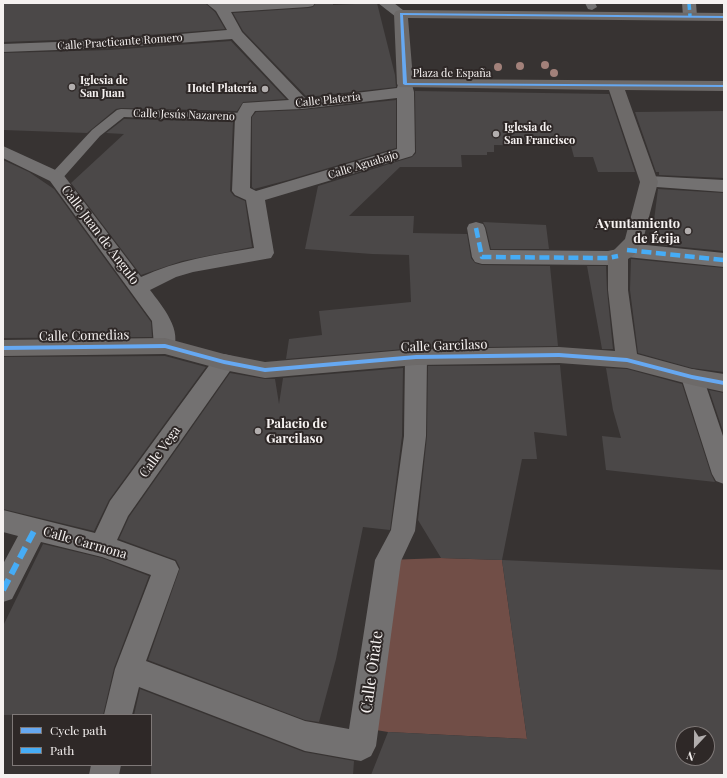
<!DOCTYPE html>
<html>
<head>
<meta charset="utf-8">
<style>
  body { margin:0 }
  #map { position:relative; width:727px; height:778px; overflow:hidden; background:#373332; font-family:"Playfair Display",serif }
  canvas { display:block }
  .frame { position:absolute; inset:0; border:4px solid #f5f1f0; pointer-events:none }
  .legend { position:absolute; left:12px; top:714px; width:140px; height:52px; box-sizing:border-box; background:#2e2827; border:1px solid #7e7877; margin:0; padding:5px 7px; list-style:none; font-size:12px; color:#f5f1f0 }
  .legend li { display:flex; align-items:center; gap:8px; height:20px }
  .legend b { width:20px; border:1px solid #7e7877 }
  .north { position:absolute; left:675px; top:726px; width:40px; height:40px; box-sizing:border-box; background:#2e2827; border:1px solid #7e7877; border-radius:50%; rotate:202deg; font-size:11px; font-weight:700; line-height:16px; text-align:center; color:#f5f1f0 }
  .north::after { content:''; display:block; margin:auto; width:14px; height:18px; background:#b2aeae; clip-path:polygon(50% 0,100% 100%,50% 72%,0 100%) }
</style>
</head>
<body>
<div id="map">
<canvas width="727" height="778"></canvas>
<div class="frame"></div>
<ul class="legend">
<li><b style="height:5px;background:#66a8f1"></b>Cycle path</li>
<li><b style="height:5px;background:#46acf6"></b>Path</li>
</ul>
<div class="north">N</div>
</div>
<script>
const g = document.querySelector('canvas').getContext('2d');
g.lineJoin = 'round';
function fill(path, color) {
  g.fillStyle = color;
  g.fill(path, 'evenodd');
}
function stroke(path, color, width, dash) {
  g.strokeStyle = color;
  g.lineWidth = width;
  g.lineCap = dash ? 'butt' : 'round';
  g.setLineDash(dash || []);
  g.stroke(path);
}
function label(font, color, halo, rows, align = 'center') {
  g.font = font + ' "Playfair Display",serif';
  g.lineWidth = 4;
  g.setLineDash([]);
  g.textBaseline = 'middle';
  g.strokeStyle = halo;
  g.fillStyle = color;
  for (const [text, x, y, turn = 0] of rows) {
    g.save();
    g.translate(x, y);
    g.rotate((+turn || 0) * Math.PI / 180);
    g.textAlign = isNaN(turn) ? turn : align;
    if (halo) g.strokeText(text, 0, 0);
    g.fillText(text, 0, 0);
    g.restore();
  }
}
fill(new Path2D(`
  M441 558 502 560 527 739 388 732 364 728 388 560Z`), '#714e47');
fill(new Path2D(`
  M3 3H205L215 12 225 29 110 38 3 42Z
  M316 3H333V5L377 3 395 75 396 87 307 97 243 31 233 13 308 8 313 7Z
  M231 41 286 99 243 102 237 111 121 108 116 109 87 133 3 130V53L110 50Z
  M415 91 609 94 635 172H598L593 157H574L571 146 494 145V152H487V155H461L462 167H400L349 216H414L413 233 467 234 471 258 475 263 482 265 550 266 558 346 416 348 286 359 289 339 322 335 319 311 411 302 409 255 372 254 305 249 318 186 412 157 416 153Z
  M396 100V148L288 180 254 189 252 187V117L256 112 302 110Z
  M724 111V178L659 175V172H656L635 112Z
  M124 119 233 122 230 191 234 196 245 201 252 247 182 261 141 275 71 183 124 134 106 133Z
  M3 160 29 172 54 189 151 322 152 337 3 338Z
  M658 189 724 193V251L651 244Z
  M483 222 546 225 549 249H491L486 228Z
  M631 259 724 268V372L692 368 638 353 630 290Z
  M587 266H606L607 290 613 349H602Z
  M165 356 206 367 109 500 94 531 3 509V357Z
  M560 365 567 436 534 432 537 459H522L502 560 441 558 418 520 427 436 428 366Z
  M403 368 402 436 390 530 363 527 336 659 319 722 305 720 148 660 180 568 176 560 119 539 129 517 230 373 265 379H275L279 404 283 378Z
  M606 368 627 369 682 384 711 474 715 482 606 470 602 436 621 438 613 410Z
  M709 390 724 393V434Z
  M43 544 102 558 149 576 114 668 103 715H3V626Z
  M502 560 724 570V775H371L388 732 527 739ZM683 734H707V758H683Z
  M140 689 304 752 354 761 353 775H151V715H134Z`), '#4b4848');
fill(new Path2D(`
  M585 3H595L597 7 592 10 588 9Z
  M121 109 243 113 249 117 243 121 124 117 100 136 61 180H51L50 177 51 174 92 130 117 110Z`), '#737171');
fill(new Path2D(`
  M206 3H315L313 6 308 7 231 12 242 32 306 99 397 88 399 81H411L414 92 415 152 412 156 265 200 274 253 271 258 193 272 176 277 150 290C162 306 184 331 172 352L165 354 158 352 154 346 152 321 50 181 3 158V146L62 173 141 277C177 260 215 255 254 248L246 200 235 195 232 191 235 117 243 103 289 100 232 39 110 48 3 52V44L110 40 227 30 216 11ZM397 98V149L256 191 250 188 251 117 255 111 302 109Z
  M378 3H394L408 14 406 17H396Z
  M682 3H696L697 16 695 19H685L683 16Z
  M649 176 724 180V192L643 186 640 182 643 178Z
  M476 222 483 224 485 228 490 250 608 251 618 249 620 245 627 243 724 253V267L627 257 625 261 608 265 482 264 475 262 472 257 467 228 469 224Z
  M416 349 424 351 427 357 426 436 415 531 401 561 376 746 371 756 361 761 305 751 139 687 132 715H104L115 669 151 575 102 557 41 542 12 599 3 602V564L18 536 3 532V510L95 533 110 501 216 356 224 354 232 356 235 362 232 368 128 516 117 540 175 561 179 569 146 661 305 721 349 729 375 560 391 530 404 436 405 357 408 351Z
  M692 369 700 371 703 377 724 439V484L716 481 712 474 681 377 684 371Z
  M91 765H121L119 775H89Z`), '#737171');
fill(new Path2D(`
  M401 10 724 13V21L408 18 413 79 724 81V91L625 90 658 182 643 240 634 255 628 259V290L637 354 692 369 724 374V392L692 385 627 368 559 363 416 365 265 378 224 370 165 354 3 356V340L165 338 224 354 265 362 416 349 559 347 615 351 608 290V256L625 239 640 182 609 90 399 87 397 84 394 14 396 11Z`), '#6d6a69');
stroke(new Path2D(`
  M689 3 690 16`), '#46acf6', 3.5, [7, 3.5]);
stroke(new Path2D(`
  M476 228 482 257 608 258 618 256
  M627 250 724 260`), '#46acf6', 4.5, [10, 4.5]);
stroke(new Path2D(`
  M3 590 35 529`), '#46acf6', 6, [12, 6]);
fill(new Path2D(`
  M400 13 724 16V18L403 15 407 83 724 85V87L405 85 403 84Z
  M165 344 224 360 265 368 416 355 559 353 627 358 692 375 724 381V385L692 379 627 362 559 357 416 359 265 372 224 364 165 348 3 350V346Z`), '#66a8f1');
g.fillStyle = '#a2817a';
for (const [x, y] of [
  [545,65],
  [520,66],
  [498,67],
  [554,73]
]) {
  g.beginPath();
  g.arc(x, y, 4, 0, 2 * Math.PI);
  g.fill();
}
for (const [x, y, r, color] of [
  [72,87,4,"#b2aeae"],
  [265,89,4,"#b2aeae"],
  [496,134,4,"#b2aeae"],
  [688,231,4,"#b2aeae"],
  [258,431,4,"#b2aeae"]
]) {
  const dot = new Path2D();
  dot.arc(x, y, r, 0, 2 * Math.PI);
  g.fillStyle = color;
  g.fill(dot);
  stroke(dot, '#2e2827', 1.5);
}
label('11px', '#f5f1f0', '#2e2827', [
  ["Calle Practicante Romero",120,42,-4],
  ["Plaza de España",452,74],
  ["Calle Platería",328,100,-6],
  ["Calle Jesús Nazareno",184,115,2],
  ["Calle Aguabajo",363,165,-17]
]);
label('bold 11px', '#f5f1f0', '#2e2827', [
  ["Iglesia de",80,81],
  ["San Juan",80,94],
  ["Hotel Platería",257,89,"right"],
  ["Iglesia de",504,128],
  ["San Francisco",504,141]
], 'left');
label('bold 13px', '#f5f1f0', '#2e2827', [
  ["Ayuntamiento",680,224],
  ["de Écija",680,239],
  ["Palacio de",266,424,"left"],
  ["Garcilaso",266,439,"left"]
], 'right');
label('13px', '#f5f1f0', '#2e2827', [
  ["Calle Juan de Angulo",100,235,53],
  ["Calle Comedias",84,336,-1],
  ["Calle Garcilaso",444,346,-2],
  ["Calle Vega",160,452,-54],
  ["Calle Carmona",85,543,16]
]);
label('16px', '#f5f1f0', '#2e2827', [
  ["Calle Oñate",372,672,-82]
]);
</script>
</body>
</html>
